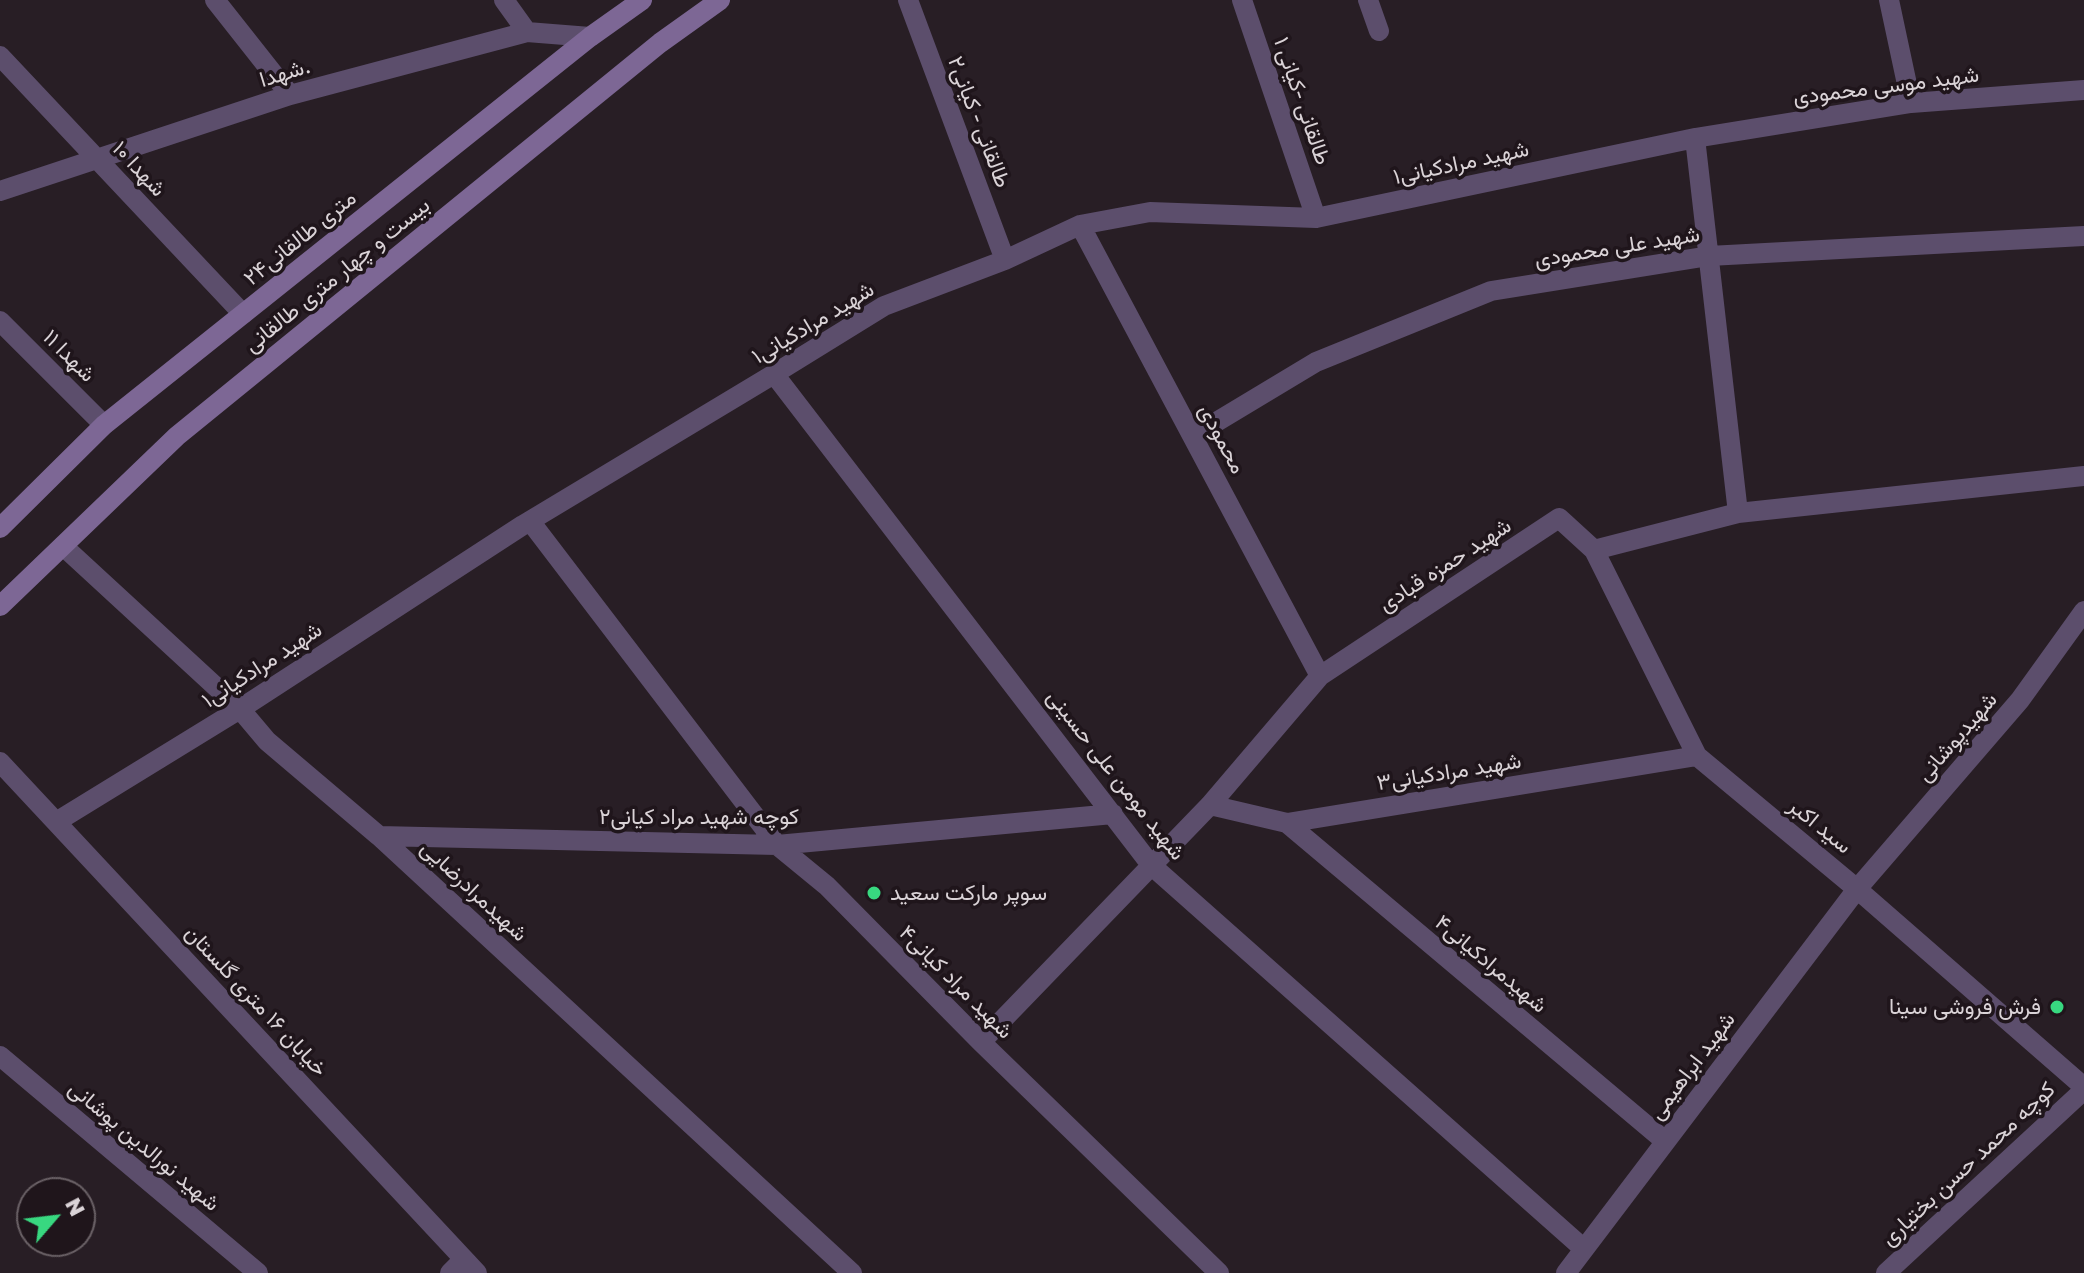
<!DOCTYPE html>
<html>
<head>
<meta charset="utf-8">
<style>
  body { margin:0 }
  #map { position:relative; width:2084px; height:1273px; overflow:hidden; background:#281e25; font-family:"Golos Text",sans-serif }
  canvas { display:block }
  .north { position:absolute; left:16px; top:1177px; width:80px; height:80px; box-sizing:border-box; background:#1f151b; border:2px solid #6a6166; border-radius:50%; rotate:62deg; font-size:22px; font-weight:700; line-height:32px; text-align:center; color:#dad3d7 }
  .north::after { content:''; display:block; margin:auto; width:28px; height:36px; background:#38d880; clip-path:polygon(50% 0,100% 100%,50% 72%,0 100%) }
</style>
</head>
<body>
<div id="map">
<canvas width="2084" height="1273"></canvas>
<div class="north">N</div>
</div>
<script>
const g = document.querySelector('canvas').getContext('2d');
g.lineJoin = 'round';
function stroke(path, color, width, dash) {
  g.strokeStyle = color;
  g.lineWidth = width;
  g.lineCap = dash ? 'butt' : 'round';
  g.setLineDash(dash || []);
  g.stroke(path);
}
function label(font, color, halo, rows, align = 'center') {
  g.font = font + ' "Golos Text",Vazirmatn,sans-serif';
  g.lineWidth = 7;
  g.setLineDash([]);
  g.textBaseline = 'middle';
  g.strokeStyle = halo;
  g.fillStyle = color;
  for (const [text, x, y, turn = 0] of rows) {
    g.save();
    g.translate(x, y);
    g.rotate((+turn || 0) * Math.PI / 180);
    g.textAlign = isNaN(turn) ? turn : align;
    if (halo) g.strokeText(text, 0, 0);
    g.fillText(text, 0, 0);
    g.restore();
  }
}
stroke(new Path2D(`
  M215 0 290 95
  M504 0 527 32
  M908 0 1005 260
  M1242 0 1316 218
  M1368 0 1379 31
  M1889 0 1911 103
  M0 56 243 314
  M1695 138 1738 513
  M0 191 290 95 527 32 590 37
  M1080 225 1320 676
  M0 321 104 425
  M774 374 1151 865 1584 1249
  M1193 436 1316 362 1491 291 1709 256 2084 236
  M530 521 777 845 827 886 981 1042 1219 1273
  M63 546 240 709 267 741 379 836 852 1273
  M1594 550 1697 756 1857 889 2084 1087
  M0 762 477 1273
  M1210 805 1287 823 1697 756
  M56 822 240 709 523 525 774 374 884 306 1005 260 1080 225 1150 212 1316 218 1695 138 1911 103 2084 90
  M1287 823 1665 1141
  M379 836 777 845 1113 814
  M981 1042 1210 805 1320 676 1559 518 1594 550 1738 513 2084 476
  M0 1056 258 1273
  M450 1273 464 1259
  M1566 1273 1857 889 2020 700 2084 611
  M1886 1273 2084 1090`), '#5c4e6c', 20);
stroke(new Path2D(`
  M0 528 104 425 590 37 642 0
  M0 606 177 436 660 43 720 0`), '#7d6795', 20);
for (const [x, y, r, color] of [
  [874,893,8,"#38d880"],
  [2057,1007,8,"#38d880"]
]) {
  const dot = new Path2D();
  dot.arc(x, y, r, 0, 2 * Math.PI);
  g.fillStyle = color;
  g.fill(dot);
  stroke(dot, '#1f151b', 3);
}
label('22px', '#dad3d7', '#1f151b', [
  ["شهدا.",285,73,-17],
  ["شهید موسی محمودی",1886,86,-7],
  ["طالقانی -کیانی ۱",1302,101,71],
  ["طالقانی - کیانی۲",979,122,69],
  ["شهید مرادکیانی۱",1461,163,-12],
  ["شهدا ۱۰",139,169,47],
  ["۲۴متری طالقانی",300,238,-39],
  ["شهید علی محمودی",1617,247,-9],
  ["بیست و چهار متری طالقانی",337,275,-39],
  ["شهید مرادکیانی۱",813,323,-31],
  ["شهدا ۱۱",69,356,45],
  ["محمودی",1222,439,62],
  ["شهید حمزه قبادی",1445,565,-33],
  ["شهید مرادکیانی۱",262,665,-33],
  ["شهیدپوشانی",1957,737,-49],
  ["شهید مرادکیانی۳",1449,772,-9],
  ["شهید مومن علی حسینی",1116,775,52],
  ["کوچه شهید مراد کیانی۲",699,817],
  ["سید اکبر",1820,826,39],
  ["شهیدمرادرضایی",474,891,43],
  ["شهیدمرادکیانی۴",1491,964,40],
  ["شهید مراد کیانی۴",956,982,45],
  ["خیابان ۱۶ متری گلستان",256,1001,47],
  ["شهید ابراهیمی",1692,1066,-53],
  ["شهید نورالدین پوشانی",144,1146,40],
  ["کوچه محمد حسن بختیاری",1968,1164,-43]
]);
label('22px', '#dad3d7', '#1f151b', [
  ["سوپر مارکت سعید",890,893],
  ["فرش فروشی سینا",2041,1007,"right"]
], 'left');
</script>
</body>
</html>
